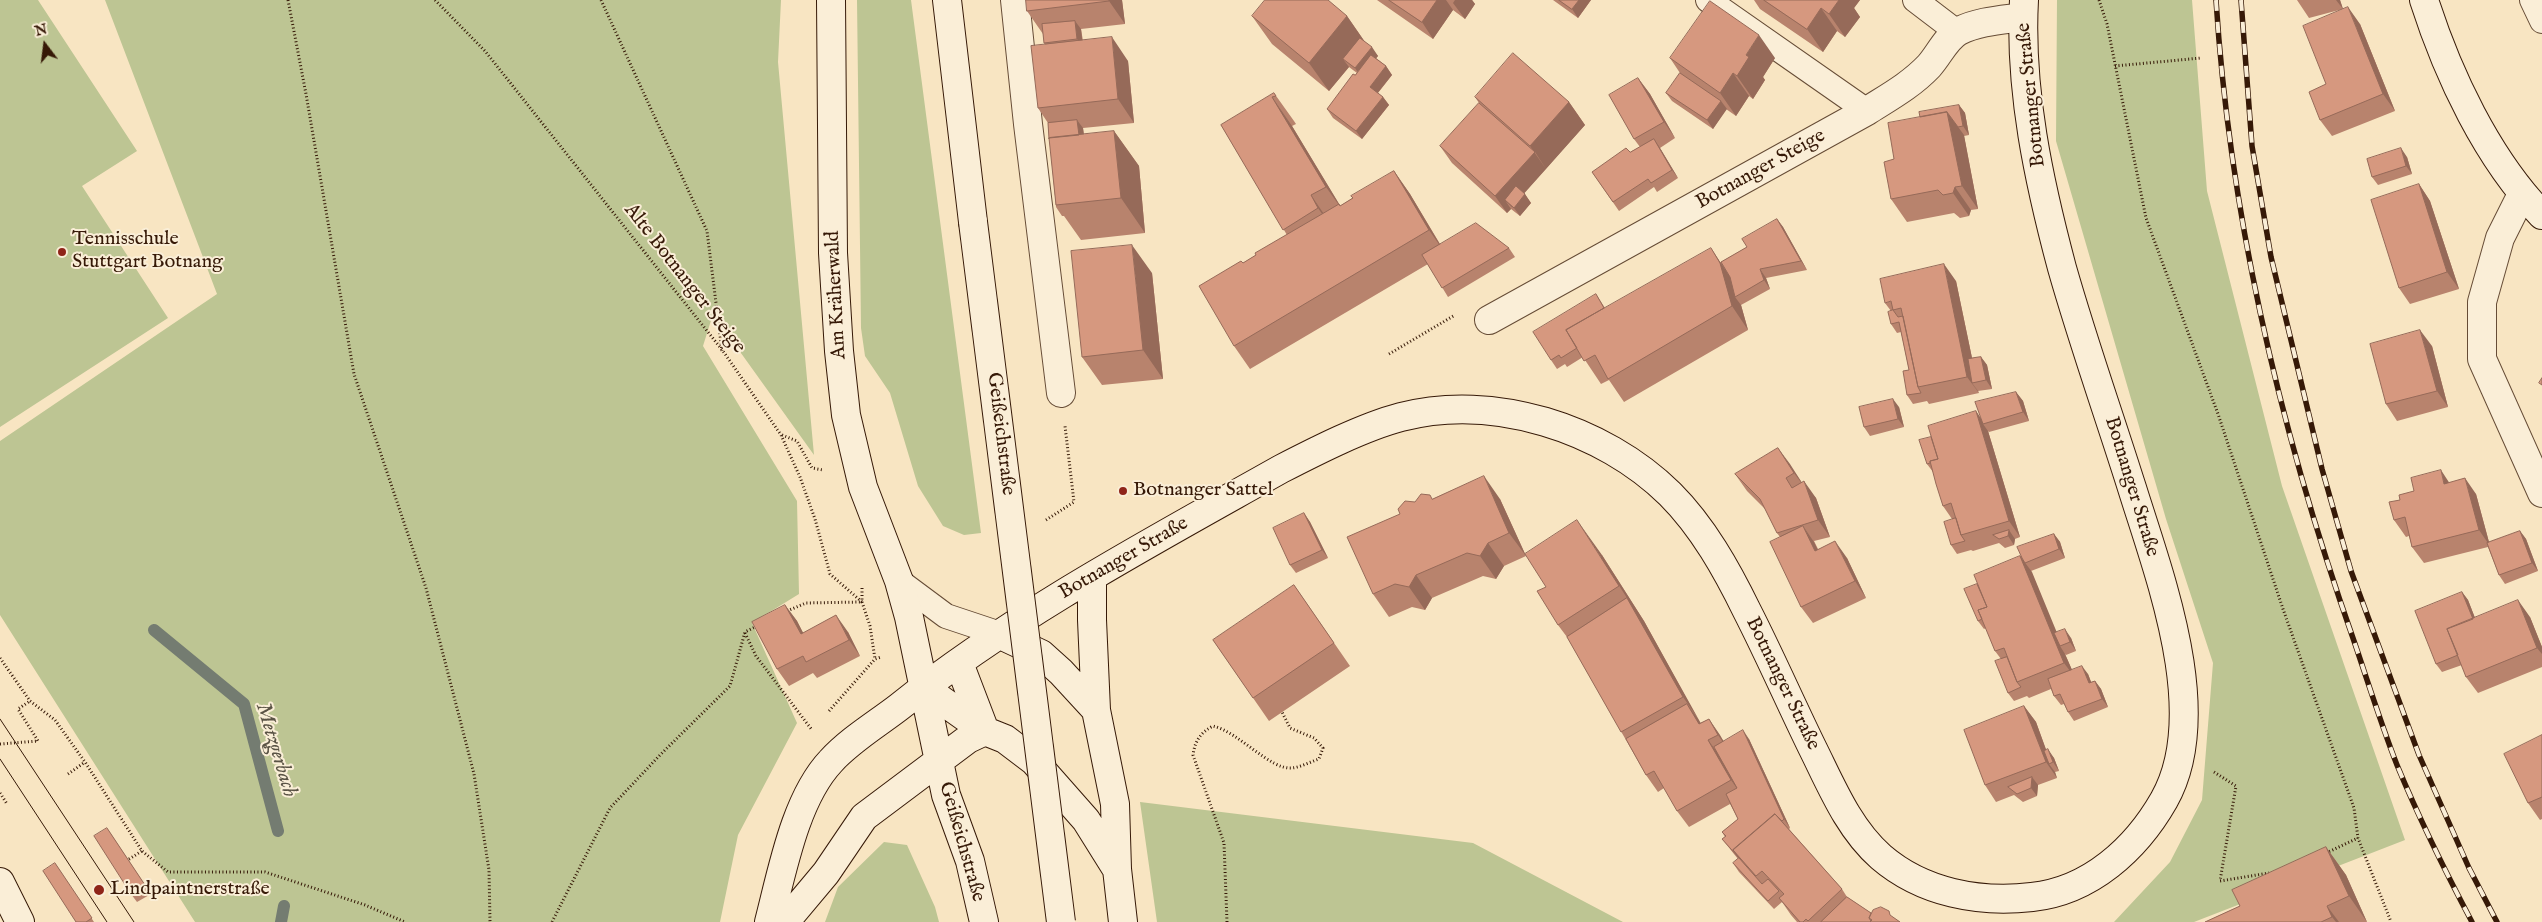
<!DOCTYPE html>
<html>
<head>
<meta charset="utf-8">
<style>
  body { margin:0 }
  #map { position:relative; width:2542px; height:922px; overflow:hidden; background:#f8e5c2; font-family:"IM FELL English",serif }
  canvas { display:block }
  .north { position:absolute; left:20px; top:20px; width:50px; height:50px; -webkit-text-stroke:4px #faeed7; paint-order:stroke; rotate:345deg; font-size:14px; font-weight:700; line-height:20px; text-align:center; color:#361907 }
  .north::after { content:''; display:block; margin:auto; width:18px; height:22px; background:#361907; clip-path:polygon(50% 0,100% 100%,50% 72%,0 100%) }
</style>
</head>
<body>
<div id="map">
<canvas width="2542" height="922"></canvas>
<div class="north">N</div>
</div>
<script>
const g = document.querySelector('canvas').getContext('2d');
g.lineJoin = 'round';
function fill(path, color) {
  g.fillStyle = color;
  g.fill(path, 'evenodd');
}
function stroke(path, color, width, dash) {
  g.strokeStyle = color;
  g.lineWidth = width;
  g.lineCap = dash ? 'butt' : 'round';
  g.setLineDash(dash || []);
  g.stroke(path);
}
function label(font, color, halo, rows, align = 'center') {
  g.font = font + ' "IM FELL English",serif';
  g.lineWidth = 4;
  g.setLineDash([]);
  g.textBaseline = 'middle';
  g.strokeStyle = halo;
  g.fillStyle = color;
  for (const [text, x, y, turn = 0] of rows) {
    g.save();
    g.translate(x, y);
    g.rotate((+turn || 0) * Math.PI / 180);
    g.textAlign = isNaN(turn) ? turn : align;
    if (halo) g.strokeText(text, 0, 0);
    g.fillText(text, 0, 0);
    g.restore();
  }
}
fill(new Path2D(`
  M0 0H38L137 151 82 186 168 318 0 427Z
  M105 0H781L778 62 814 455 713 314 703 346 797 501 799 594 752 623 797 723 738 835 720 922H195L0 615V441L217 294Z
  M857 0H911L981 533 964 535 943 526 918 486 890 393 865 356 861 328Z
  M2057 0H2192L2207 191 2282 486 2405 840 2194 922H2114L2170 862 2202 800 2213 663 2166 519 2056 141Z
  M1140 802 1473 843 1623 922H1157Z
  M884 842 907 845 935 907 939 922H825L838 887Z`), '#bdc593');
stroke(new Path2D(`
  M154 630 244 704 278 831
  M281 922 284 906`), '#747c71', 12);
const service = new Path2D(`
  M1708 0 1867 111
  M1915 0 1957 32
  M2532 0 2542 21
  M899 581 946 616 1000 634`);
const minor = new Path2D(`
  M1015 0 1028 124 1061 393
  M2522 194 2500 238 2482 302V359L2542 493
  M1489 320 1867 111C1889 97 1911 85 1929 66 1939 55 1946 38 1959 31 1979 21 2002 20 2023 17`);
const secondary = new Path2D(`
  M831 0 833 253 839 351 846 415 863 487 899 581 909 617 946 795 970 861 984 922
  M947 0 973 222
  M2424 0C2448 75 2487 158 2542 215
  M1092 578V620L1096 710 1115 804 1117 869 1123 922
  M1007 638 1041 654 1061 672 1096 710
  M959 663 985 731
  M923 687 985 731 1005 739 1034 761 1086 820 1116 868
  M0 882 20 922
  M769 922C782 872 795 799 831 761 850 740 877 724 899 707 1014 615 1153 541 1281 469 1316 451 1363 427 1401 417 1493 393 1603 428 1670 494 1703 527 1727 570 1747 611 1770 656 1790 702 1812 747 1831 785 1848 828 1881 857 1923 893 1979 903 2032 897 2090 891 2136 849 2164 800 2213 714 2159 575 2132 488 2109 415 2083 342 2062 268 2039 182 2019 90 2024 0
  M785 922 826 873 864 817 968 739 985 731`);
stroke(service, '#664c36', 26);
stroke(minor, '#664c36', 30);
stroke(secondary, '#361907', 30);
stroke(new Path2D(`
  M288 0 306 94 354 374 426 588 474 774 489 870 490 922
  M435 0 485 51 723 351 781 435 800 477 815 519 830 574 862 602
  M601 0 707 231 722 351
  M2099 0 2107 24 2146 218 2218 414 2283 609 2354 808 2358 838 2391 922
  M2115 66 2201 58
  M1389 354 1455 315
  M782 435 797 441 812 468 823 470
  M1046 520 1074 502 1065 426
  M862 588V602L870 626 875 659
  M787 611 806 603 862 602
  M745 633 756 656 812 730
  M0 658 30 701 55 720 85 762 142 851 168 872H265L365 905 405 922
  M829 711 875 659 881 657
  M0 744 38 741 18 709 30 701
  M2214 772 2236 786 2220 881 2269 873
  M68 774 85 762
  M0 793 7 804
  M2326 853 2358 838
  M126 861 142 851
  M552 922 610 808 660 755 730 686 745 632 757 626
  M1227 922 1224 843 1193 755C1195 741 1200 733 1213 726 1239 732 1270 770 1292 768 1301 767 1310 762 1319 759L1323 748 1314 738 1290 728 1282 712`), '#361907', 3, [1, 2.5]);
stroke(service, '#faeed7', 24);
stroke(minor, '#faeed7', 28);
stroke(secondary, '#faeed7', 28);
stroke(new Path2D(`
  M0 719 134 922
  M0 759 107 922`), '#361907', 1);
const rail = new Path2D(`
  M2216 0C2230 219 2281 434 2354 641 2368 682 2381 724 2397 765 2419 818 2445 871 2472 922
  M2241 0 2252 146 2271 257 2322 469 2351 571 2419 755 2469 868 2497 922`);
stroke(rail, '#361907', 5.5);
stroke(rail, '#faeed7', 4, [11]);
const secondaryBridge = new Path2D(`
  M973 222 1061 922`);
stroke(secondaryBridge, '#361907', 30, []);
stroke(secondaryBridge, '#faeed7', 28);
fill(new Path2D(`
  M1026 0H1122L1125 24 1081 29 1083 41 1128 61 1134 123 1083 128 1084 135 1114 131 1139 166 1145 233 1081 240 1064 216H1062L1056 207 1048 123 1038 108 1045 45 1044 43 1043 34 1027 11Z
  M1377 0H1472L1475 4 1465 19 1453 10 1433 39Z
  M1553 0H1591L1578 18Z
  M1754 0H1860L1854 8 1860 17 1845 37 1837 31 1823 52 1760 9Z
  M2297 0H2340L2343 9 2309 18Z
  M1252 16H1347L1365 42 1378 56 1376 58 1386 66 1392 75 1378 93 1383 97 1389 105 1362 139 1333 118 1327 109 1357 73 1349 67 1329 91 1272 44Z
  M2360 24 2395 111 2332 136 2320 120 2326 84Z
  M1670 58H1775L1763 77 1765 80 1753 99 1749 96 1736 116 1726 109 1713 129 1672 101 1666 93 1680 73Z
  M1638 78 1650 94 1675 138 1660 148 1678 178 1657 192 1654 187 1619 211 1592 172 1640 147 1634 139Z
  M1274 93 1294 121 1296 124 1292 126 1340 206 1394 171 1410 194 1440 244 1509 248 1515 257 1448 297 1428 264 1250 369 1234 346 1243 263 1256 255 1287 235 1221 125Z
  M1475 97 1569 102 1585 125 1524 193 1531 203 1520 216 1511 209 1507 213 1452 163 1440 146 1479 103Z
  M1959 105 1965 113 1969 135 1964 136 1978 209 1971 210 1969 216 1960 218 1954 213 1907 222 1891 199 1894 159 1920 117Z
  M2407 157 2412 174 2378 185 2372 177Z
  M2419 184 2430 201 2459 289 2410 304 2399 288Z
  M1777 219 1783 227 1807 270 1766 278 1770 289 1741 305 1748 330 1624 402 1609 380 1601 384 1583 357 1567 367 1565 364 1557 369 1551 360 1596 294 1605 308 1721 262 1747 247Z
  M1152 273 1163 379 1102 385 1082 357Z
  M1956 281 1972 358 1981 357 1987 365 1992 389 1978 391 1979 393 1929 404 1927 401 1913 404 1907 395 1909 370 1901 332 1897 333 1891 324V311L1885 303Z
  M2432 346 2448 407 2397 421 2386 404Z
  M2016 392 2023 401 2029 421 1989 432 1988 431 2020 537 2015 539 2014 545 2005 548 1999 543 1973 551 1971 550 1957 554 1951 545 1952 519 1943 506 1933 472 1927 464 1931 437 1976 411 1981 419Z
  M1899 407 1904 427 1870 436 1864 427Z
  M1778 448 1802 483 1816 498 1830 537 1814 541 1818 549 1847 558 1866 598 1813 623 1801 607 1780 537 1777 533 1765 509 1747 491 1735 474Z
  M2449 482 2476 494 2489 542 2520 531 2526 539 2538 571 2505 584 2499 575 2488 547 2424 563 2412 547 2409 536 2406 537 2394 520 2400 500 2414 491Z
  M1433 499H1500L1526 556 1504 566 1496 579 1483 576 1432 598 1425 610 1412 607 1389 617 1373 594 1400 514 1415 502Z
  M1304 513 1310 522 1328 558 1296 573 1290 565Z
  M2054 534 2060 542 2065 558 2031 571 2056 633 2071 638 2076 651 2066 655 2065 654 2072 670 2088 674 2091 682 2095 681 2101 689 2108 707 2074 721 2068 712 2064 704 2061 705 2054 696 2051 689 2029 698 2027 696 2014 701 2008 693 2001 659 1995 651 1986 628 1984 629 1978 621 1977 584Z
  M1602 555 1644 621 1700 723 1709 719 1724 742 1749 739 1790 828 1789 829 1842 889 1847 897 1871 913 1894 918 1900 922H1797L1791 915 1782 902 1774 909 1739 872 1733 863 1738 859 1722 839 1725 837 1722 832 1738 819 1730 804 1689 827 1677 811 1664 788 1658 792 1646 775 1567 637 1558 625Z
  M1294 585 1350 666 1269 721 1213 640Z
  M2462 592 2468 600 2475 618 2530 617 2542 647V667L2478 693 2466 677 2462 665 2442 672 2436 664Z
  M785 605 797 621 803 633 848 632 860 656 817 678 813 673 789 686 777 669Z
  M2024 706 2036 722 2046 750 2054 758 2059 771 2055 772 2057 778 2038 785 2037 796 2023 802 2014 795 1996 802 1985 785Z
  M2542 735V819L2540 820 2528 803Z
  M107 828 151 894 137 902 131 894Z
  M2326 847 2346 875 2367 922H2205L2240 906Z
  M55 863 94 922H76Z`), '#b8836d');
fill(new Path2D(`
  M1109 0H1122L1125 24 1109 1Z
  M1437 0H1446L1453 10 1433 39 1422 22Z
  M1455 0H1472L1475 4 1465 19 1453 3Z
  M1579 0H1591L1578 18 1572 9Z
  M1839 0H1860L1854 8 1860 17 1845 37 1829 14Z
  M2336 0H2340L2343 9Z
  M2348 7 2360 24 2395 111 2383 94Z
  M1821 8 1837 31 1823 52 1807 29Z
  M1347 16 1367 45 1343 59 1349 67 1329 91 1309 63Z
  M1075 21 1081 29 1083 48 1077 39Z
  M1759 35 1775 58 1763 77 1765 80 1753 99 1737 76 1746 55Z
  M1112 37 1128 61 1134 123 1118 99Z
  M1372 47 1378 56 1361 77 1355 68Z
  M1386 66 1392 75 1376 95 1370 87Z
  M1733 73 1749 96 1736 116 1720 93Z
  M1638 78 1650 94 1675 138 1664 122Z
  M1272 97 1292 126 1341 207 1356 229 1326 187Z
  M1383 97 1389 105 1362 139 1356 131Z
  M1721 101 1727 109 1713 129 1707 120Z
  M1569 102 1585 125 1546 169 1530 146Z
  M1959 105 1965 113 1969 135 1963 126Z
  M1947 112 1964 135 1978 209 1962 186Z
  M1077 120 1083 128 1085 144 1079 136Z
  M1114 131 1139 166 1145 233 1121 198Z
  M1654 139 1660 148 1678 178 1672 170Z
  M2401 148 2407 157 2412 174 2406 166Z
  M1535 152 1546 169 1512 207 1505 200 1511 209 1507 213 1495 196Z
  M1394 171 1410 194 1445 253 1429 230Z
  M2419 184 2430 201 2459 289 2447 272Z
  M1955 187 1971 210 1969 216 1953 193Z
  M1525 194 1531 203 1520 216 1514 208Z
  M1311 195 1330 223 1338 237 1318 208Z
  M1777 219 1783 227 1807 270 1801 261Z
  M1132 245 1152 273 1163 379 1143 350Z
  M1711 248 1736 286 1735 297 1741 305 1748 330 1732 306Z
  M1944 264 1956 281 1977 382 1972 383 1978 391 1979 393 1967 377Z
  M1760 269 1766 278 1770 289 1764 280Z
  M2420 330 2432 346 2448 407 2437 391Z
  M1981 357 1987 365 1992 389 1986 380Z
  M2016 392 2023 401 2029 421 2023 412Z
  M1893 399 1899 407 1904 427 1898 419Z
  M1976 411 1984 423 1983 424 1988 431 2020 537 2009 521Z
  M1778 448 1790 464 1806 489 1794 473Z
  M2441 470 2452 487 2444 484Z
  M1484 476 1500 499 1526 556 1509 533Z
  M2465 478 2476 494 2490 546 2479 530Z
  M1804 481 1816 498 1830 537 1818 520Z
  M1304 513 1310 522 1328 558 1322 550Z
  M1577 520 1602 555 1644 621 1699 720 1683 697 1627 598Z
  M1803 526 1814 542 1826 567 1815 551Z
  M2009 530 2015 539 2014 545 2008 536Z
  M2520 531 2526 539 2538 571 2532 563Z
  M2054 534 2060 542 2065 558 2059 549Z
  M1835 541 1847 558 1866 598 1855 581Z
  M1488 543 1504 566 1496 579 1480 556Z
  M2020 556 2032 572 2062 645 2060 646 2065 654 2076 679 2064 663Z
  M1416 575 1432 598 1425 610 1409 587Z
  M2462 592 2468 600 2482 636 2476 628Z
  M2518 600 2530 617 2542 647V654L2537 648Z
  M785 605 797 621 812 650 801 634Z
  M836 615 848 632 860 656 849 640Z
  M2065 629 2071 638 2076 651 2070 642Z
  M2082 666 2088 674 2095 692 2089 683Z
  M2095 681 2101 689 2108 707 2102 699Z
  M1687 704 1699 720 1710 741 1699 724Z
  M2024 706 2036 722 2051 763 2049 764 2055 772 2057 778 2046 762Z
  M1709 719 1720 735 1729 751 1718 735Z
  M1743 730 1749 739 1790 828 1784 819Z
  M1708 740 1720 756 1743 797 1731 780Z
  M2048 749 2054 758 2059 771 2053 762Z
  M2032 777 2038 785 2037 796 2031 788Z
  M2326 847 2346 875 2367 922 2349 896Z
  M2327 906 2339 922H2336L2332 917Z`), '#966a59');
const building = new Path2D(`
  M1026 0H1109V1L1027 11Z
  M1265 0H1328L1347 16 1309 63 1252 16Z
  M1389 0H1437L1422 22Z
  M1559 0H1579L1572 9Z
  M1764 0H1839L1829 14 1821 8 1807 29Z
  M1710 1 1759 35 1746 55 1749 57 1737 76 1733 73 1720 93 1670 58Z
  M2348 7 2383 94 2320 120 2309 92 2326 84 2303 26Z
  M1075 21 1077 39 1044 43 1042 24Z
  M1112 37 1118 99 1038 108 1031 46Z
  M1360 38 1372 47 1355 68 1343 59Z
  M1513 53 1569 102 1530 146 1475 97Z
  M1371 55 1386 66 1370 87 1383 97 1356 131 1327 109 1353 74 1355 75Z
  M1680 73 1721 101 1707 120 1666 93Z
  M1638 78 1664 122 1634 139 1609 95Z
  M1274 93 1276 96 1272 97 1326 187 1311 195 1318 208 1283 230 1221 125Z
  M1479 103 1535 152 1495 196 1440 146Z
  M1959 105 1963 126 1958 127 1947 112 1920 117 1919 112Z
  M1947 112 1962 186 1955 187 1953 193 1943 195 1938 190 1891 199 1884 162 1894 159 1888 123Z
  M1077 120 1079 135 1049 138V139L1048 123Z
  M1114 131 1121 198 1056 205 1049 138Z
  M1654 139 1672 170 1651 183 1648 179 1613 202 1592 172 1626 148 1630 152Z
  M2401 148 2406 166 2372 177 2367 159Z
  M1394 171 1429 230 1234 346 1199 286 1241 261 1243 263 1256 255 1255 253 1322 214 1339 204 1340 206 1353 198 1351 196Z
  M2419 184 2447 272 2399 288 2371 200Z
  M1516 186 1525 194 1514 208 1505 200Z
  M1777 219 1801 261 1760 269 1764 280 1735 297 1730 277 1721 262 1747 247 1742 239Z
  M1476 223 1509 248 1442 288 1422 255Z
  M1132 245 1143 350 1082 357 1071 251Z
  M1711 248 1720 263 1732 306 1608 379 1595 355 1584 361 1566 330Z
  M1944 264 1967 377 1918 387 1901 308 1893 310 1891 301 1885 303 1880 279Z
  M1596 294 1604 308 1566 330 1577 348 1561 358 1559 355 1551 360 1533 332Z
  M1893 310 1898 317 1903 316 1918 387 1921 393 1907 395 1903 371 1909 370 1899 322 1891 324 1888 312Z
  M2420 330 2437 391 2386 404 2370 344Z
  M1981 357 1986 380 1972 383 1968 359Z
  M2542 378V385L2539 383Z
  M2016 392 2023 412 1983 424 1975 402Z
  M1893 399 1898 419 1864 427 1859 407Z
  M1976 411 2009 521 1961 535 1951 503 1943 506 1936 484 1930 461 1938 459 1928 426Z
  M1931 437 1938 459 1930 461V463L1927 464 1919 440Z
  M1778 448 1794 473 1786 478 1792 488 1804 481 1818 520 1777 533 1760 499 1735 474Z
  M2441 470 2444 484 2465 478 2479 530 2412 547 2405 517 2394 520 2389 502 2400 500 2399 495 2414 491 2411 478Z
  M1484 476 1509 533 1488 543 1480 556 1467 553 1416 575 1409 587 1395 584 1373 594 1347 537 1400 514 1398 509 1405 501 1415 502 1421 494 1430 495 1432 499Z
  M1304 513 1322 550 1290 565 1273 528Z
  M1956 518 1961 535 1965 541 1951 545 1944 522Z
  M1577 520 1619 586 1558 625 1537 591 1546 587 1525 554Z
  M1803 526 1815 551 1835 541 1855 581 1801 607 1770 542Z
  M2009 530 2008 536 1999 539 1993 535Z
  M2520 531 2532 563 2499 575 2487 543Z
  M2054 534 2059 549 2025 563 2022 558 2017 547Z
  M2020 556 2064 663 2017 682 2004 648 1995 651 1978 610 1987 607 1974 575Z
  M1977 584 1987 607 1978 610 1982 619 1978 621 1964 589Z
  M1294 585 1334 643 1253 698 1213 640Z
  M2462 592 2473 619 2447 629 2458 655 2436 664 2415 611Z
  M1627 598 1683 697 1621 732 1567 637Z
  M2518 600 2537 648 2466 677 2447 629Z
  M785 605 801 634 836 615 849 640 806 662 803 656 777 669 752 622Z
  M2065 629 2070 642 2060 646 2054 633Z
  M2007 657 2017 682 2021 687 2008 693 1995 661Z
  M2082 666 2089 683 2095 681 2102 699 2068 712 2060 694 2054 696 2048 679Z
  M1687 704 1699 724 1709 719 1718 735 1708 740 1731 780 1677 811 1654 771 1646 775 1626 739Z
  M2024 706 2046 762 1985 785 1964 730Z
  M1743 730 1784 819 1782 821 1775 814 1733 850 1739 858 1722 839 1726 836 1722 832 1738 819 1726 794 1737 788 1714 747Z
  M2542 735V797L2528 803 2504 754Z
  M2048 749 2053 762 2049 764 2044 751Z
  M2032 777 2031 788 2017 794 2008 787Z
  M1775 814 1842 889 1808 921 1806 919 1803 922H1800L1779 898 1784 894 1762 871 1756 876 1733 850Z
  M107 828 145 885 131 894 94 836Z
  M2326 847 2349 896 2327 906 2332 917 2321 922H2205L2240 906 2232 890Z
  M1739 858 1762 884 1768 879 1779 891 1768 901 1733 863Z
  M55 863 92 918 86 922H76L43 871Z
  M1847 897 1871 913 1869 918 1871 921 1870 922H1821Z
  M1881 907 1889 911 1890 915 1900 922H1870L1872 920 1869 918 1873 910Z`);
fill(building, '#d6987f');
stroke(building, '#966a59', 1);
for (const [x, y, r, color] of [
  [62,252,5,"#8f2418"],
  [1123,491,5,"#8f2418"],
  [99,890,6,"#8f2418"]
]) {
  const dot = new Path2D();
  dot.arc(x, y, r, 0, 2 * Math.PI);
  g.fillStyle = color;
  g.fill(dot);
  stroke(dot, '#faeed7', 2);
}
label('20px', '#361907', '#faeed7', [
  ["Botnanger Straße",2032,95,-96],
  ["Botnanger Steige",1761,170,-29],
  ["Alte Botnanger Steige",684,279,52],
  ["Am Kräherwald",837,295,-93],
  ["Geißeichstraße",1000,434,83],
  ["Botnanger Straße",2131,487,73],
  ["Botnanger Straße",1124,559,-30],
  ["Botnanger Straße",1782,684,64],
  ["Geißeichstraße",961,842,74]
]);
label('20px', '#361907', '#faeed7', [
  ["Tennisschule",72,240],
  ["Stuttgart Botnang",72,263],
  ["Botnanger Sattel",1133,491],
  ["Lindpaintnerstraße",110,890]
], 'left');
label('italic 21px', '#5a5345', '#faeed7', [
  ["Metzgerbach",275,750,73]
]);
</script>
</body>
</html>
